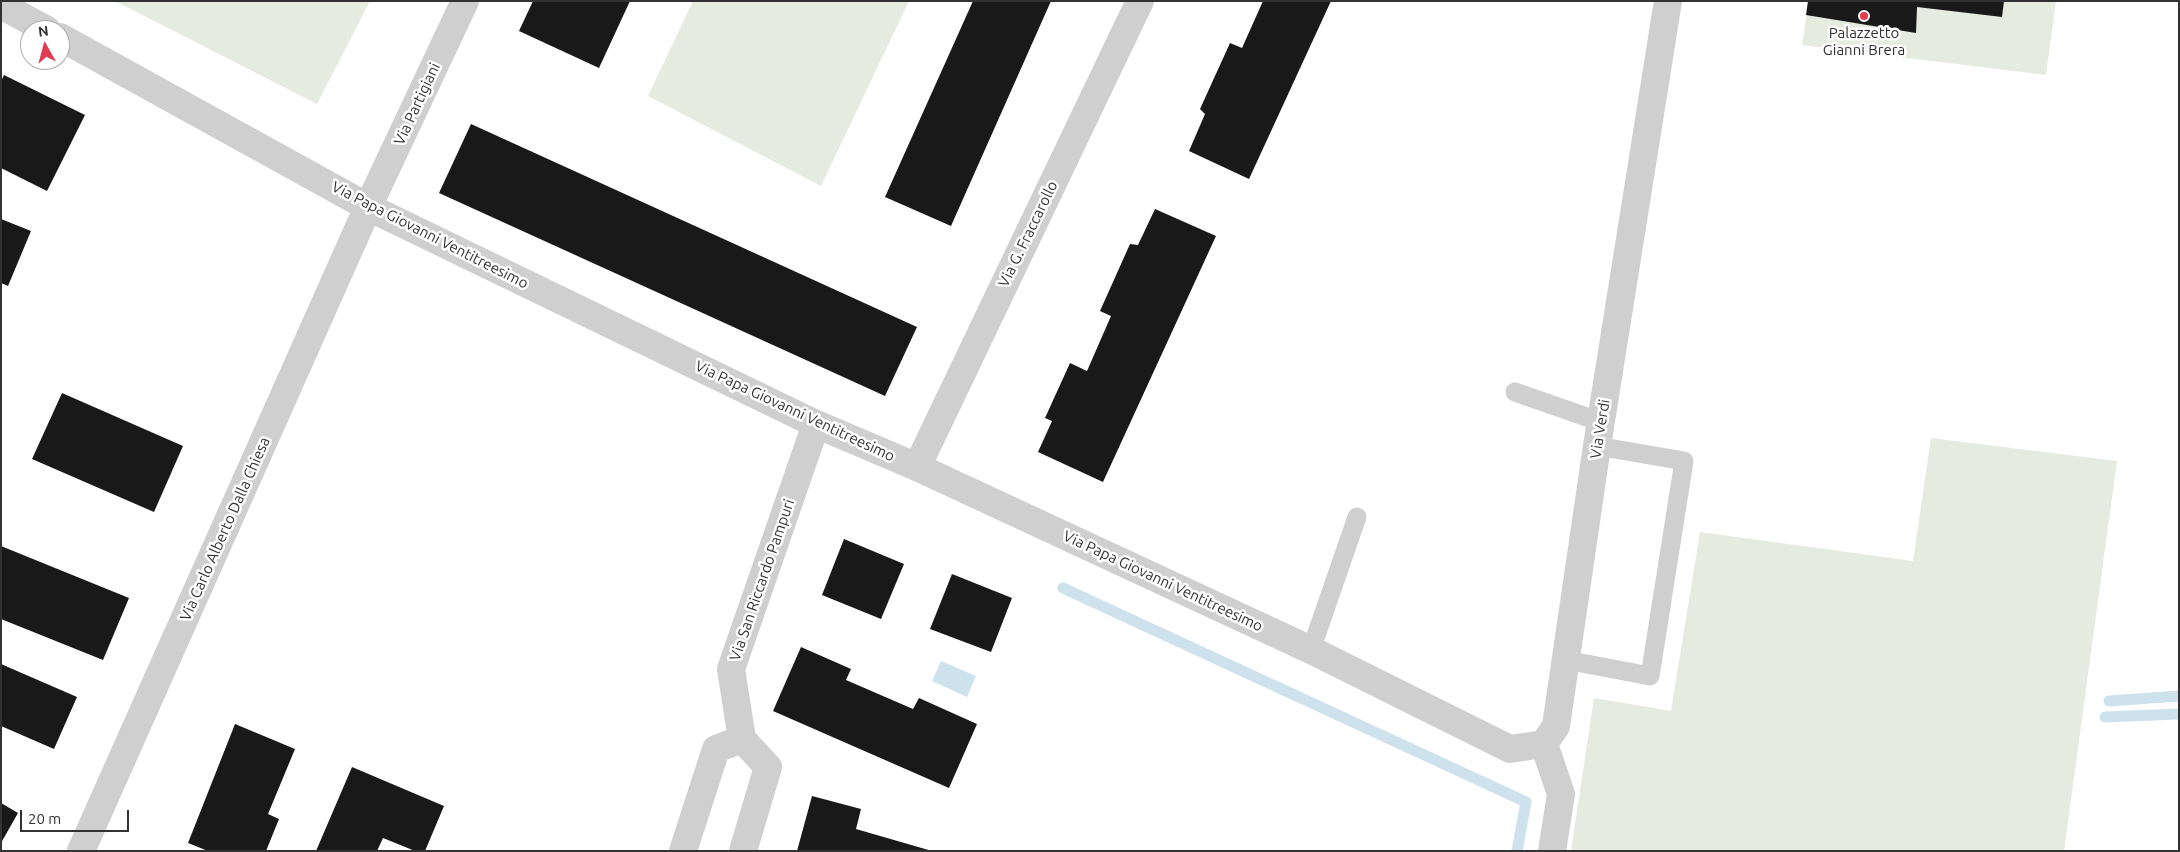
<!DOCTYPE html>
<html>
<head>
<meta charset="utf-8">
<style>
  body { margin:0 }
  #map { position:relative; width:2180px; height:852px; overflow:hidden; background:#fff; font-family:Ubuntu,sans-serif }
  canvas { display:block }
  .frame { position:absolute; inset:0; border:2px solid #323232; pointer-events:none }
  .north { position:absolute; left:20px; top:20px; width:50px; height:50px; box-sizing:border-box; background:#fff; border:1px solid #adadad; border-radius:50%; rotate:353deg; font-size:14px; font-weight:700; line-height:20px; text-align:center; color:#323232 }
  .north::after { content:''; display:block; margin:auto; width:18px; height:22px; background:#e13b4f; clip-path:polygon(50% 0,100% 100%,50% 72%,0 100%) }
  .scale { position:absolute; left:20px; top:810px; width:109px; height:22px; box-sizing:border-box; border:2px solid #323232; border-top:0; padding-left:6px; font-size:15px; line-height:18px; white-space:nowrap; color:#323232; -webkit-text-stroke:4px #fff; paint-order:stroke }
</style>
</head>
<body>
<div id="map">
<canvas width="2180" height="852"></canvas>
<div class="frame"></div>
<div class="north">N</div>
<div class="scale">20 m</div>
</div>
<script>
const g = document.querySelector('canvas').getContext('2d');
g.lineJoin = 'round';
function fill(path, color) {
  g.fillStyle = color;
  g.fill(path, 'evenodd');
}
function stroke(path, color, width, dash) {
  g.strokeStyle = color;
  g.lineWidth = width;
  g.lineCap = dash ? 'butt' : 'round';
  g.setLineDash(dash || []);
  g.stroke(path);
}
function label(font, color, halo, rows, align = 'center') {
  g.font = font + ' Ubuntu,sans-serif';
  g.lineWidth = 5;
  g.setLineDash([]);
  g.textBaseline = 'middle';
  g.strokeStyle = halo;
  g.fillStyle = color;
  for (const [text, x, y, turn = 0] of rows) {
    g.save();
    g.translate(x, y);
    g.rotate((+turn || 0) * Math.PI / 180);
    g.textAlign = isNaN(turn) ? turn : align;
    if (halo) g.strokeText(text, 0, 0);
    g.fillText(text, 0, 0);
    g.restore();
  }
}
fill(new Path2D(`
  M115 1H370L317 104Z
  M693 1H909L821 186 648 96Z
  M1809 1H2056L2046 75 1802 45Z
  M1931 438 2117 461 2064 851H1571L1594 698 1671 711 1700 532 1913 561Z`), '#e5ebde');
fill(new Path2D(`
  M941 661 976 676 967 697 932 681Z`), '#cee2ed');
stroke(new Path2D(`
  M1063 588 1526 802 1517 851
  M2109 701 2179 696
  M2105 717 2179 714`), '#cee2ed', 11);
fill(new Path2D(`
  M533 1H630L599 68 519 31Z
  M973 1H1051L951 226 885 197Z
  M1263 1H1331L1249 179 1189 151 1205 114 1200 109 1230 43 1242 48Z
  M1808 1H2004L2002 17 1917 7 1916 33 1806 15Z
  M4 75 85 115 47 191 1 168V81Z
  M471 124 917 327 885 396 439 193Z
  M1155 209 1216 236 1103 482 1038 452 1052 421 1045 418 1070 363 1087 371 1111 316 1100 311 1130 244 1138 245Z
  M1 219 31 231 8 286 1 283Z
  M62 393 183 446 154 512 32 459Z
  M844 539 904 564 881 619 822 595Z
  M1 546 129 598 103 660 1 619Z
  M952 574 1012 598 991 652 930 629Z
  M801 647 851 669 846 680 913 709 919 698 977 724 949 788 773 711Z
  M1 664 77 697 54 749 1 726Z
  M235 724 295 749 268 814 279 819 266 851H208L188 843Z
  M352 767 444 806 425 851H415L383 838 377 851H316Z
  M812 796 861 809 856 829 932 851H797Z
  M1 803 18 813 1 843Z`), '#191919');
stroke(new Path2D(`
  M1515 392 1601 422
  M1311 650 1357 517
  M1566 660 1650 676 1684 461 1597 446`), '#cfcfcf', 19);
stroke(new Path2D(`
  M1 5 47 30
  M60 37 368 207 816 424 917 467 1311 650 1510 749 1544 744
  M917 467 1140 1
  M742 739 731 669 816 424
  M81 851 368 207 465 1
  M683 851 716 749 742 739 768 767 743 851
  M1552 851 1561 794 1544 744 1556 726 1597 446 1668 1`), '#cfcfcf', 28);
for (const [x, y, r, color] of [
  [1864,16,5,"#e13b4f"]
]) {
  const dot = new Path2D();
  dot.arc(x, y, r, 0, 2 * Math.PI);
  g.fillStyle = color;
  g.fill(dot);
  stroke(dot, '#fff', 2);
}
label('15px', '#323232', '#fff', [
  ["Palazzetto",1864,33],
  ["Gianni Brera",1864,50]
]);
label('15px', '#323232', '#fff', [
  ["Via Partigiani",417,104,-65],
  ["Via G. Fraccarollo",1028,234,-64],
  ["Via Papa Giovanni Ventitreesimo",430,235,27],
  ["Via Papa Giovanni Ventitreesimo",795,411,25],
  ["Via Verdi",1600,429,-81],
  ["Via Carlo Alberto Dalla Chiesa",225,529,-66],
  ["Via San Riccardo Pampuri",762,580,-71],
  ["Via Papa Giovanni Ventitreesimo",1163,581,25]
]);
</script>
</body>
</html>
